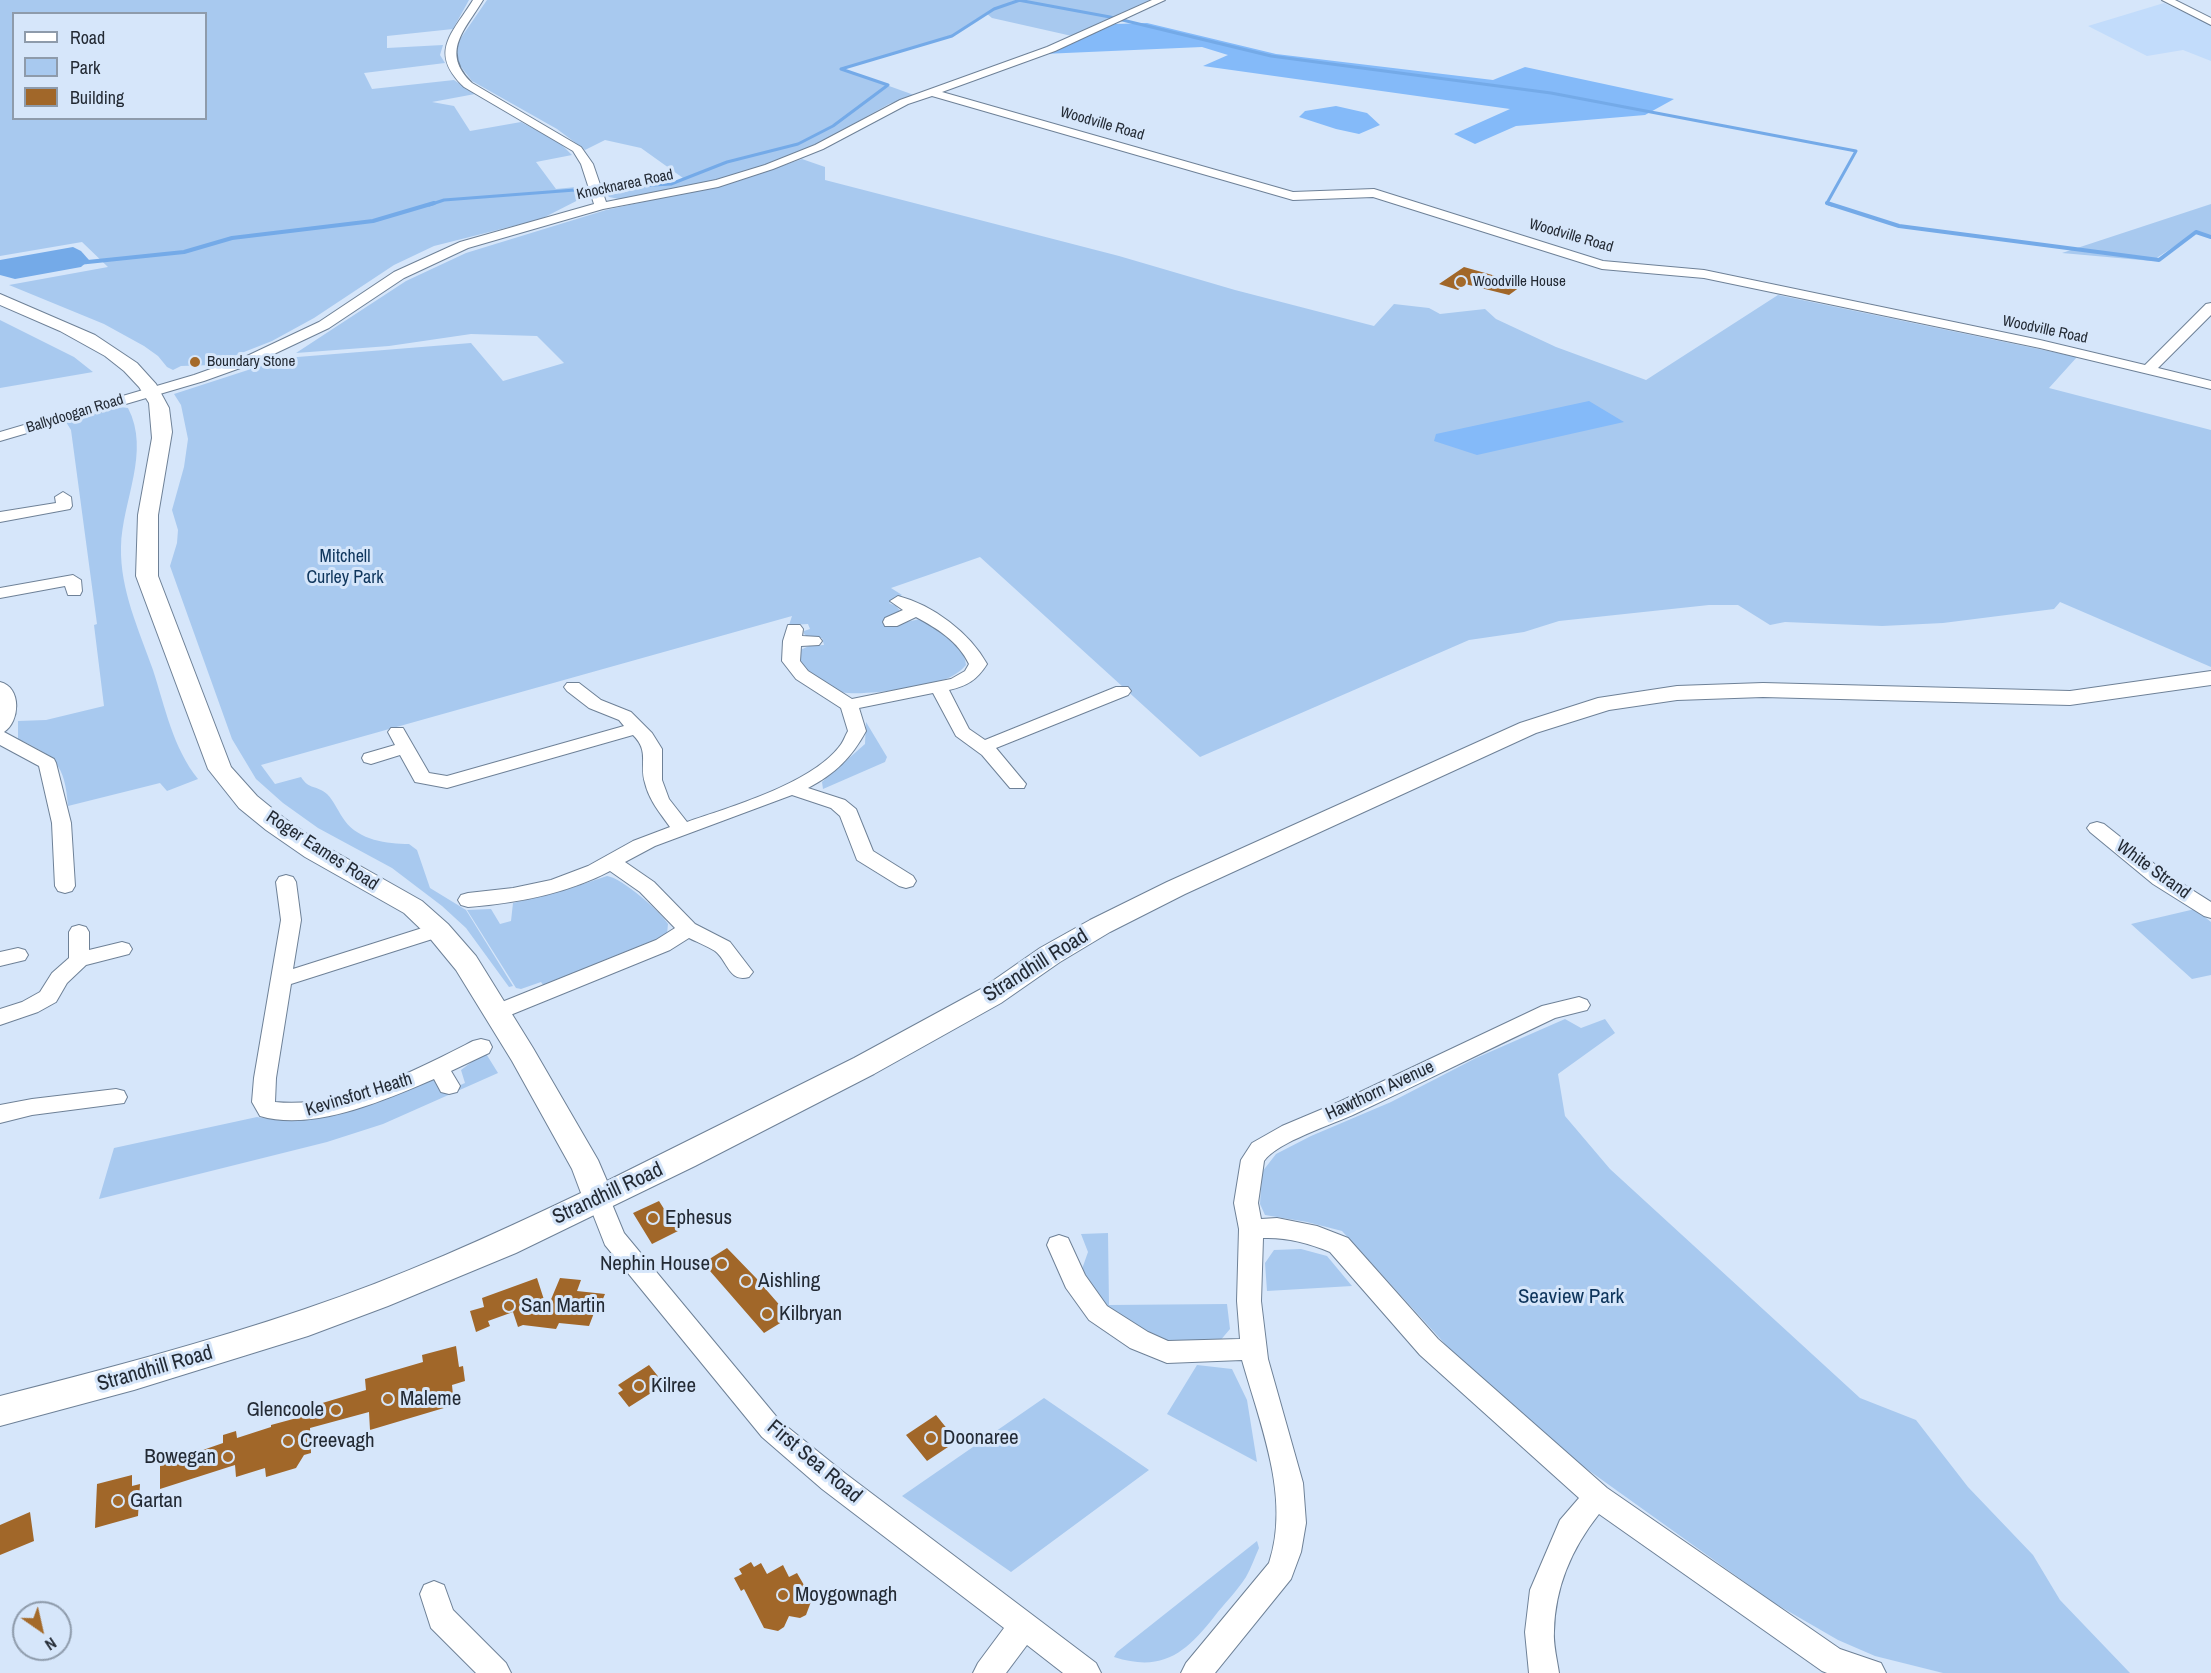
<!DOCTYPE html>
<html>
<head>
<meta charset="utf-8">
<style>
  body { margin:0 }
  #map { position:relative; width:2211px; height:1673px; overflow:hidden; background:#d6e6fa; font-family:"Archivo Narrow",sans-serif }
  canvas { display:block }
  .legend { position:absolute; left:12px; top:12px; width:195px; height:108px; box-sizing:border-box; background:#d6e6fa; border:2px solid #8e9bab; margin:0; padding:8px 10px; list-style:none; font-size:18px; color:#232a34 }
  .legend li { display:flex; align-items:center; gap:12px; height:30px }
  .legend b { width:30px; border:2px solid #8e9bab }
  .north { position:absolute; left:12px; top:1601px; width:60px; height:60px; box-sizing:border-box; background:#d6e6fa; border:2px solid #8e9bab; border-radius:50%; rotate:146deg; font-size:16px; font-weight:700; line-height:24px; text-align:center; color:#232a34 }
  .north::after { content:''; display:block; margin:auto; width:21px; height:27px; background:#a46a2a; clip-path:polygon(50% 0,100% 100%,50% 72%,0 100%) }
</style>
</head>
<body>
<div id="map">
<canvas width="2211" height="1673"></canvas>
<ul class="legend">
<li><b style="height:8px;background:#fff"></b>Road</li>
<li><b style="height:16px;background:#a8c9ef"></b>Park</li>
<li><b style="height:16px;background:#a16729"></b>Building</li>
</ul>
<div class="north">N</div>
</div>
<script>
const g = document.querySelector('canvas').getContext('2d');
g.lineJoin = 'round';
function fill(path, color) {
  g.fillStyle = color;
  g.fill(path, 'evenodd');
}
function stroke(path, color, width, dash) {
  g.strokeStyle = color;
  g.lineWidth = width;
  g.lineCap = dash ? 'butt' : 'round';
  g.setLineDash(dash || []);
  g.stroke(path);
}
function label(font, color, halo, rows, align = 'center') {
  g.font = font + ' "Archivo Narrow",sans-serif';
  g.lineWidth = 6;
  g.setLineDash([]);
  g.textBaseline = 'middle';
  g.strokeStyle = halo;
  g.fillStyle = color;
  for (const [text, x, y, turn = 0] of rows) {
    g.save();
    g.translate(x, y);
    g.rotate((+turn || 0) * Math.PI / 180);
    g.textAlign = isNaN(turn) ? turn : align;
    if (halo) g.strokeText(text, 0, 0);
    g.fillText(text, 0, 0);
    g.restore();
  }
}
fill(new Path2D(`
  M2164 3 2211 25V61L2183 50 2147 56 2088 26Z`), '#c2dcfb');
fill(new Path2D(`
  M0 0H469L453 29 387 36V48L443 45 440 55 445 63 364 73 372 89 454 80 475 94 432 102 454 106 470 131 521 122 559 142 572 155 536 162 556 189 586 186 590 194 541 219 434 246 394 265 314 318 272 341 211 365 181 366 173 370 167 367 158 356 144 346 104 324 9 285 108 267 82 242 0 256ZM14 14H206V118H14Z
  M487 0H1157L1072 36 992 18 986 13 952 36 842 69 914 95 889 104 825 140 775 162 714 181 619 199 609 197 602 188 671 184 683 178 641 148 605 140 585 150 557 129 472 81 458 63 456 45Z
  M802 159 825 167V180L1119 256 1235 290 1374 326 1394 304 1429 308 1440 314 1485 309 1496 319 1556 347 1646 380 1778 295 2077 357 2049 388 2211 430V667L2060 602 2054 609 1943 623 1882 626 1785 622 1770 625 1738 605H1709L1559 621 1524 632 1469 640 1200 757 980 557 891 588 902 595 889 603 896 606 901 612 893 625 920 619C938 629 964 642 966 665 960 672 952 677 943 680 923 687 851 699 833 690 813 680 805 671 794 653L809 646 824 645 822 638H809L804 634V631L810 629 808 624 789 625 792 616 261 765 275 784 301 777C309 790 317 785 327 794 334 801 339 813 345 821 359 840 387 844 409 844L417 850 430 888 466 910 513 986 509 987 466 928 442 906 392 868 318 828 283 803 256 779 232 739 170 566 177 543 178 530 172 510 184 467 188 439 181 405 174 394 285 358 471 343 503 381 564 363 537 336 471 334 389 346 296 353 406 281 466 253 606 210 735 182Z
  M2211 204V237L2196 232 2152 261 2062 253Z
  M0 320 74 357 93 372 0 388Z
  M120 407 128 408C151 452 122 501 121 547 120 590 139 630 153 670 165 707 173 748 198 779L167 791 160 783 68 806C65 764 55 756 18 739V721L46 720 104 706 94 625 97 624 71 430 66 422Z
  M866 722 887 757 885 762 823 789 822 782 865 744Z
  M607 876C622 878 660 911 668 924L667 934 660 940 544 986 541 982 521 989 516 988 467 910 491 909 500 924 511 921 513 903 568 889Z
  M2195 909 2211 922V975L2192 979 2131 924Z
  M1565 1019 1581 1028 1605 1019 1615 1033 1558 1074 1565 1116 1610 1169 1860 1398 1916 1420 1968 1487 2033 1555 2060 1600 2130 1673H1943L1875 1656 1838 1640 1774 1603 1577 1462 1486 1384 1446 1345 1342 1231 1307 1222 1265 1215 1260 1204 1262 1172 1276 1154 1311 1136 1391 1102 1476 1058Z
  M485 1052 498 1073 383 1124 327 1142 99 1199 114 1148 257 1117C313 1128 380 1095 434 1080L449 1090 465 1083 461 1070Z
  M1108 1233 1109 1305 1227 1304 1230 1329 1219 1342 1171 1343 1143 1333 1107 1310 1089 1286 1082 1269 1088 1252 1081 1234Z
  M1301 1249 1327 1256 1352 1286 1267 1291 1265 1263 1274 1250Z
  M1197 1365 1232 1369 1247 1400 1257 1462 1167 1414Z
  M1044 1398 1149 1470 1011 1572 902 1496Z
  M1257 1541 1259 1548C1255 1557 1251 1568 1246 1577 1237 1591 1224 1604 1214 1617 1186 1652 1163 1673 1114 1657L1117 1652Z`), '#a8c9ef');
fill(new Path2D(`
  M1147 23 1276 54 1493 80 1525 67 1674 99 1645 115 1516 126 1475 144 1454 134 1510 109 1203 66 1228 55 1202 47 1043 54 1115 24Z
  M1336 106 1367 113 1380 125 1359 134 1336 129 1299 117 1305 111Z
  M1589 401 1624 422 1477 455 1434 441 1436 434Z`), '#84baf9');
fill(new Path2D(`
  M73 247 81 251 89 260 81 267 15 279 0 275V260Z`), '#74aae8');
stroke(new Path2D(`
  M1018 0 1110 17 1271 56 1551 93 1856 151 1827 203 1832 205
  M888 85 841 69 952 36 994 9 1020 0
  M602 188 671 184 727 162 798 144 833 126 888 85
  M429 205 444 200 588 189`), '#74aae8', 3);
stroke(new Path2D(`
  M1827 203 1899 226 2159 260 2196 232 2211 237
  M78 263 184 252 232 238 373 221 434 203`), '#74aae8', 4);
fill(new Path2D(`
  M1464 267 1524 284 1509 295 1465 284 1458 290 1439 284Z
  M659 1201 678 1231 652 1244 633 1213Z
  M727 1248 756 1278 790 1317 764 1333 703 1263Z
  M537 1278 547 1309 560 1278 581 1280 577 1291 605 1294 597 1313H594L589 1326 559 1323 556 1329 523 1325 518 1327 513 1312 488 1321 490 1326 476 1332 470 1311 484 1307 482 1298Z
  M456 1346 459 1367 463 1366 465 1381 452 1385 454 1405 370 1430 369 1412 310 1428 311 1453 304 1455 296 1468 266 1477 265 1468 236 1477 235 1465 160 1489V1465L223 1443V1435L236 1431 237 1438 271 1427V1425L319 1412V1404L366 1390 365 1379 423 1362 422 1355Z
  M649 1365 661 1380 656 1384 659 1388 629 1407 618 1393 623 1390 618 1385Z
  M936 1415 957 1441 927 1461 906 1435Z
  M132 1475V1486L140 1484 138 1516 95 1528 97 1484Z
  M30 1512 34 1541 0 1555V1525Z
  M751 1562 754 1567 761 1563 767 1574 783 1565 789 1577 797 1573 812 1599 806 1615 800 1618 789 1616 784 1627 778 1631 764 1628 744 1589 741 1591 734 1578 742 1574 739 1569Z`), '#a16729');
const minor = new Path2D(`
  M473 0H483C465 30 440 52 472 83L581 147 593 164 606 202 716 180 765 165 815 145 900 100 1047 47 1152 0H1165L1055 51 942 92 1293 192 1374 189 1603 261 1704 270 2040 340 2145 365 2206 304 2211 303V315L2158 368 2211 381V389L2040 348 1704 278 1602 269 1373 197 1293 200 932 96 908 104 823 149 773 169 718 187 603 209 468 248 404 278 329 328 257 362 204 381 0 441V432L194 375 247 356 319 322 394 272 460 242 594 204 581 164 573 151 464 87C428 52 452 34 473 0Z
  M2162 0H2175L2211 18V25Z
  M63 492 71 497 72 506 70 509 0 522V512L56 503 55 497Z
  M73 575 81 580 82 591 80 595H68L65 586 0 598V588Z
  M898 596C933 605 970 633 987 664 977 680 967 686 949 690L969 729 985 740 1116 687H1128L1131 691 1128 695 996 748 1026 784 1024 788H1010L982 755 956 736 933 693 859 708 866 731C852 757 835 774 808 788L845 800 856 809 873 851 913 876 916 881 913 886 906 888 899 886 857 860 840 816 831 808 792 795 655 846 625 862 654 882 695 924 730 942 753 972 749 977C729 983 728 961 715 951 707 946 697 942 689 938L670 950 503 1018 495 1021 487 1018 484 1013 487 1008 656 940 675 928 640 892 610 871C566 894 517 903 468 907L461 905 458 900 461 895 468 893 513 888 551 880 588 866 633 841 670 827C660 813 649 800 645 783 639 763 650 752 633 735L447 788 415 782 400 755 371 764 364 762 362 758 364 754 395 745 388 732 391 728H403L429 773 447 776 624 726 619 720 589 708 567 691 564 687 567 683H579L601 700 631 712 652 733 662 749V780L669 799 687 822C730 807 810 784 839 747 843 743 845 736 848 731L841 708 796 679 782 661 783 641 788 625H800L803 629 802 636 819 637 822 641 819 645 801 646 800 661 808 671 852 699 951 679 965 671 969 664C958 641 938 629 916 617L897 626H885L883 622 885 618 903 610 890 601Z
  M0 682C22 687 20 722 4 732L54 759 56 763 71 823 75 886 72 891 65 893 58 891 55 886 52 823 39 766 0 745Z
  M2097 822 2104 824 2167 874 2211 902V918L2204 916 2153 884 2090 832 2087 828 2090 824Z
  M286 875 293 877 296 882 301 920 293 969 438 923 445 925 448 930 445 935 291 984 276 1078 275 1102C343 1109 414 1071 473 1041L481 1039 489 1041 492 1047 489 1053 451 1071 460 1086 457 1092 449 1094 441 1092 434 1079C385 1100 313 1132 260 1116L252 1102 254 1078 281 920 276 882 279 877Z
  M79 925 86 927 89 932V950L122 942 129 944 132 949 129 954 86 965 67 983 56 1002 38 1012 0 1025V1009L22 1002 40 992 52 973 69 958V932L72 927Z
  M18 948 25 950 28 955 25 960 0 966V952Z
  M1579 997 1587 1000 1590 1005 1587 1010 1555 1018C1489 1049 1423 1082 1357 1113 1334 1124 1277 1142 1264 1161L1258 1203 1261 1219 1277 1218 1317 1226 1348 1238 1438 1339 1607 1488 1840 1649 1881 1663 1886 1673H1827L1822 1671 1599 1514C1572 1548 1555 1587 1554 1631 1553 1644 1557 1659 1559 1673H1529L1525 1632 1530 1590 1560 1520 1579 1498 1420 1355 1330 1252C1309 1243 1286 1237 1263 1238L1261 1301 1268 1359 1303 1483 1306 1523 1301 1552 1291 1579 1215 1673H1181L1186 1663 1269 1563C1291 1498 1260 1424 1242 1360L1167 1363 1130 1348 1089 1320 1066 1288 1047 1245 1050 1238 1059 1235 1068 1238 1085 1275 1107 1306 1148 1332 1168 1341 1240 1339 1237 1301 1239 1229 1234 1203 1241 1160 1252 1143 1282 1126 1339 1102 1542 1006Z
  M116 1089 124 1091 127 1097 124 1103 32 1115 0 1123V1105L32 1099Z
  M599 1190 607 1192 624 1233 780 1421 842 1471 1096 1663 1101 1673H1063L1027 1645 1006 1673H973L978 1663 1004 1628 822 1489 762 1437 605 1245 587 1199 591 1192Z
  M434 1581 444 1585 453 1610 506 1663 511 1673H476L431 1628 420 1594 424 1585Z`);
const major = new Path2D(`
  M0 294 95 335 137 363 156 384 169 408 172 432 158 515V576L231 767 257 796 284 818 323 845 422 901 448 924 476 956 533 1048 598 1160 607 1181 854 1058 981 989 1040 948 1090 920 1167 882 1520 723 1598 698 1677 686 1763 683 2070 691 2211 671V685L2070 705 1763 697 1677 700 1609 710 1536 733 1185 894 1110 932 1060 962 1001 1003 874 1074 695 1166 516 1253 388 1306 308 1336 134 1390 0 1426V1396C102 1370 205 1343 305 1309 400 1277 491 1236 581 1193L572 1169 512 1061 456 970 428 936 404 913 305 857 266 830 239 808 208 769 136 576 138 515 152 438 149 403 139 387 124 371 105 356 60 331 0 305Z`);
stroke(minor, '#6e8197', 2);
stroke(major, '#6e8197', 2);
fill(minor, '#fff');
fill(major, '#fff');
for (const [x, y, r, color] of [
  [1461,282,6,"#a46a2a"],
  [195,362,6,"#a46a2a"],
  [653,1218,6,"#a46a2a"],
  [722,1264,6,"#a46a2a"],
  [746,1281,6,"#a46a2a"],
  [509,1306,6,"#a46a2a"],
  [767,1314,6,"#a46a2a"],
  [639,1386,6,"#a46a2a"],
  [388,1399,6,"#a46a2a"],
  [336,1410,6,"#a46a2a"],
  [931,1438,6,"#a46a2a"],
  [288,1441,6,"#a46a2a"],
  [228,1457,6,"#a46a2a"],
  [118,1501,6,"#a46a2a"],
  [783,1595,6,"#a46a2a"]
]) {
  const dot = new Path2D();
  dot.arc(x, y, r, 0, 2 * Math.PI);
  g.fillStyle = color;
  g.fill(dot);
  stroke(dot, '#d6e6fa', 2);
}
label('15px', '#232a34', '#d6e6fa', [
  ["Woodville Road",1102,124,16],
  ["Knocknarea Road",625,185,-12],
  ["Woodville Road",1571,236,16],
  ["Woodville Road",2045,330,12],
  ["Ballydoogan Road",75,414,-17]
]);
label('15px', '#232a34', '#d6e6fa', [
  ["Woodville House",1473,282],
  ["Boundary Stone",207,362]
], 'left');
label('18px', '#0e355c', '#d6e6fa', [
  ["Mitchell",345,557],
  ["Curley Park",345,578]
]);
label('18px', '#232a34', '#d6e6fa', [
  ["Roger Eames Road",322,851,33],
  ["White Strand",2153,870,36],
  ["Hawthorn Avenue",1380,1091,-25],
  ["Kevinsfort Heath",359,1095,-17]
]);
label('21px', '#232a34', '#d6e6fa', [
  ["Strandhill Road",1036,966,-32],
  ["Strandhill Road",608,1194,-25],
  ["Strandhill Road",155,1369,-16],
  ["First Sea Road",814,1462,40]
]);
label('21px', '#232a34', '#d6e6fa', [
  ["Ephesus",665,1218],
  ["Nephin House",710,1264,"right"],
  ["Aishling",758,1281],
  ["San Martin",521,1306],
  ["Kilbryan",779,1314],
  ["Kilree",651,1386],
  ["Maleme",400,1399],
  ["Glencoole",324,1410,"right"],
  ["Doonaree",943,1438],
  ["Creevagh",300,1441],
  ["Bowegan",216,1457,"right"],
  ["Gartan",130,1501],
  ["Moygownagh",795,1595]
], 'left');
label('21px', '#0e355c', '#d6e6fa', [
  ["Seaview Park",1571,1297]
]);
</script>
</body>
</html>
